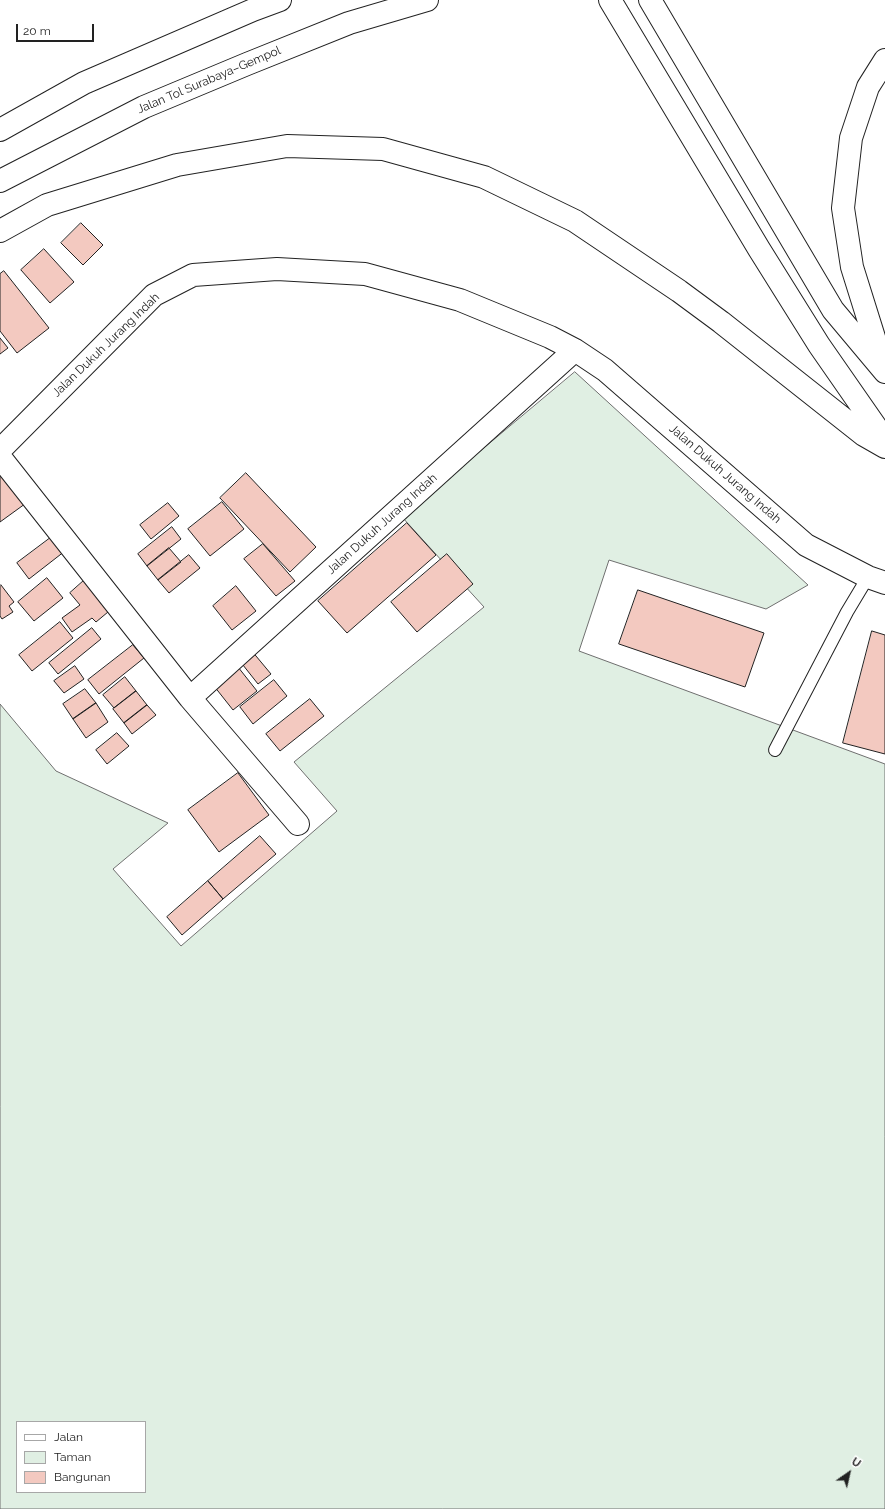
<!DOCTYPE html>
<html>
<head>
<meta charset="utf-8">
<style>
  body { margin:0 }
  #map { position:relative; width:885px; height:1509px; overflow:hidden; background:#fff; font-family:Raleway,sans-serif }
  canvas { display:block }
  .legend { position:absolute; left:16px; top:1421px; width:130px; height:72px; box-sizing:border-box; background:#fff; border:1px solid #a7a7a7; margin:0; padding:5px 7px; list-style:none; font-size:12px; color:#222 }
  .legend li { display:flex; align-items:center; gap:8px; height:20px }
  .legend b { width:20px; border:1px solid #a7a7a7 }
  .north { position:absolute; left:829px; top:1453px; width:40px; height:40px; -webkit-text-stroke:3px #fff; paint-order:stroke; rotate:34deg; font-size:11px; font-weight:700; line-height:16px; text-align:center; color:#222 }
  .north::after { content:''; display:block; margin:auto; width:14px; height:18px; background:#222; clip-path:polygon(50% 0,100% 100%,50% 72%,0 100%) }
  .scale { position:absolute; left:16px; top:24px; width:78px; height:18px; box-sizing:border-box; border:2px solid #222; border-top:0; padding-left:5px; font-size:12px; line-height:14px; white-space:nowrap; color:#222; -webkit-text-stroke:3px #fff; paint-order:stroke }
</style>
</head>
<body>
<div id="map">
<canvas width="885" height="1509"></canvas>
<ul class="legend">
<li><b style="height:5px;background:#fff"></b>Jalan</li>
<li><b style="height:11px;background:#e0efe3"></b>Taman</li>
<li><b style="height:11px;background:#f3c9c0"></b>Bangunan</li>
</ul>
<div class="north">U</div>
<div class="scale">20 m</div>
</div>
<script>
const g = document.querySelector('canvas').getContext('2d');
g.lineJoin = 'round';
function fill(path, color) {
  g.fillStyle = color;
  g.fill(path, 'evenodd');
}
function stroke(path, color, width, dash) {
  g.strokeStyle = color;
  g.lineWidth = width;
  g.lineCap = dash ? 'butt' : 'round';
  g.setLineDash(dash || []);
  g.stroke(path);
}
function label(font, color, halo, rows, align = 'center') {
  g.font = font + ' Raleway,sans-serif';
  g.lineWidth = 3;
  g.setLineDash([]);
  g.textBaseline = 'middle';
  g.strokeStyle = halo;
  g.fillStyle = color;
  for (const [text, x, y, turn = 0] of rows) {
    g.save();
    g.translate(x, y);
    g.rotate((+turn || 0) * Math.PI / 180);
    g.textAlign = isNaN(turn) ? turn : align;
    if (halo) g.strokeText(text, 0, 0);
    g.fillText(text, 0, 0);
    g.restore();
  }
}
const green = new Path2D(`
  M575 372 808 585 766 609 609 560 579 651 885 764V1509H0V704L56 771 168 823 113 869 181 946 337 811 294 762 484 607 402 517ZM17 1422H145V1492H17Z`);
fill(green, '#e0efe3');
stroke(green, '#6f6f6f', 1);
const building = new Path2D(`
  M81 223 103 245 83 265 61 243Z
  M44 249 74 282 50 303 21 270Z
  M4 271 49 328 17 353 0 331V274Z
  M0 338 8 348 0 354Z
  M6 471 29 501 0 522V476Z
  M246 473 316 547 290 572 220 498Z
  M222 502 244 529 210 556 188 529Z
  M168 503 179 516 151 539 140 525Z
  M407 523 436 555 347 633 318 601Z
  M172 527 181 539 147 566 138 554Z
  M53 536 65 551 29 579 17 563Z
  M263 544 295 581 276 596 244 559Z
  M169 548 181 562 158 580 147 566Z
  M447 554 473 584 417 632 391 602Z
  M189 555 200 568 169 593 158 580Z
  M88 577 114 607 96 622 92 618 72 632 62 618 80 605 70 593Z
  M47 578 63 598 34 621 18 602Z
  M1 585 14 602 9 606 13 612 2 619 0 616V586Z
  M236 586 256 611 232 630 213 606Z
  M638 590 764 633 745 687 619 644Z
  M60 622 73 638 32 671 19 655Z
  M92 628 101 639 58 674 49 663Z
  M872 631 885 635V754L843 743Z
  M133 645 144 658 99 694 88 680Z
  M251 650 271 674 258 684 239 660Z
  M75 666 84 679 64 693 54 681Z
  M238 667 257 691 233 710 214 686Z
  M125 677 136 691 114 708 103 695Z
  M274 680 287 696 253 724 240 707Z
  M85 689 96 703 73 719 63 704Z
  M136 691 147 705 124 723 113 709Z
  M310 699 324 716 280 751 266 734Z
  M96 703 108 722 86 738 73 719Z
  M147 705 156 715 132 734 124 723Z
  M117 733 129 746 107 764 96 750Z
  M238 773 269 815 219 852 188 810Z
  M260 836 276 854 223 899 208 881Z
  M208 881 223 899 182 935 167 917Z`);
fill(building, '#f3c9c0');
stroke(building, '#222', 1);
const lane = new Path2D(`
  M775 750 847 612 868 577`);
const street = new Path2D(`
  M0 450 154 295 193 275 277 269 365 274 460 300 550 337 575 350 605 370 806 545 868 577 885 583
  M0 457 190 698 298 824
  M190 698 575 350`);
const highway = new Path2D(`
  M610 0 759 249 819 345 885 440
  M650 0 833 310 885 372
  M0 130 84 83 253 10 280 0
  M0 181 144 107 247 64 349 23 427 0
  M0 231 47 205 177 165 287 146 383 149 484 177 575 221 679 291 721 322 864 435 885 447
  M882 363 852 267 843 208 851 138 868 87 885 60`);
stroke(lane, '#222', 14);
stroke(street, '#222', 24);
stroke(highway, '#222', 24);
stroke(lane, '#fff', 12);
stroke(street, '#fff', 22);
stroke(highway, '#fff', 22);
label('12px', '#222', '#fff', [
  ["Jalan Tol Surabaya–Gempol",209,80,-23],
  ["Jalan Dukuh Jurang Indah",106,345,-44],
  ["Jalan Dukuh Jurang Indah",725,474,41],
  ["Jalan Dukuh Jurang Indah",382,524,-42]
]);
</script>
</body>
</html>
